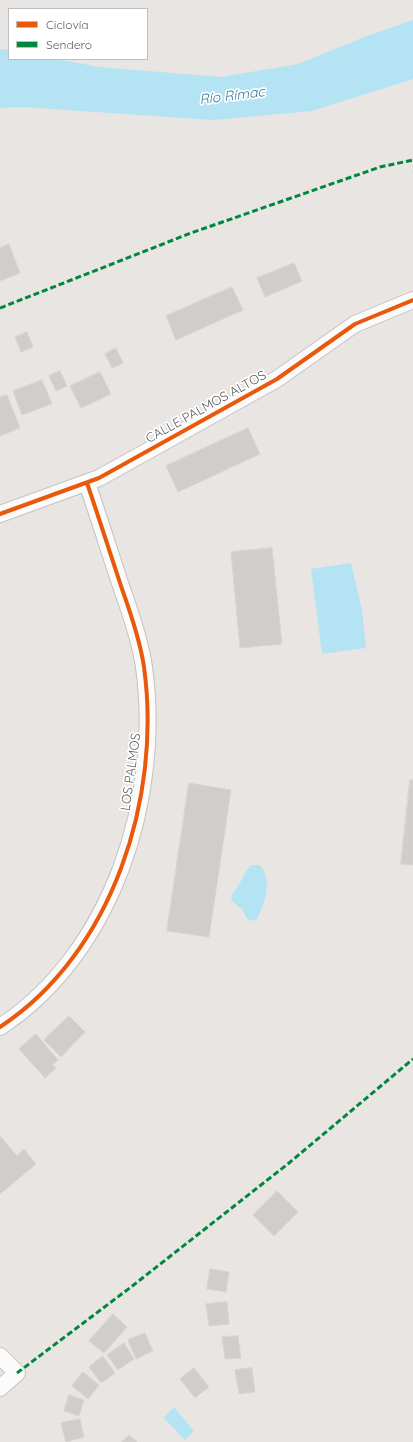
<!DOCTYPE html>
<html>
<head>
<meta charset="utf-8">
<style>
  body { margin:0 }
  #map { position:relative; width:413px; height:1442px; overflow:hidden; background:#e8e5e2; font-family:Quicksand,sans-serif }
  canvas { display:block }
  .legend { position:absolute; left:8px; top:8px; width:140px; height:52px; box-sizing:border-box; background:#fff; border:1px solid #bcbebf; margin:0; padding:5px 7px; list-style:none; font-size:12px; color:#585d60 }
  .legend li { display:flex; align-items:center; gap:8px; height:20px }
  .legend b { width:20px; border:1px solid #bcbebf }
</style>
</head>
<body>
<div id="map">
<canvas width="413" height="1442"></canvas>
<ul class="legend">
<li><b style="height:5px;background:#e8590c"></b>Ciclovía</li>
<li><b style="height:5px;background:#00873e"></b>Sendero</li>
</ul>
</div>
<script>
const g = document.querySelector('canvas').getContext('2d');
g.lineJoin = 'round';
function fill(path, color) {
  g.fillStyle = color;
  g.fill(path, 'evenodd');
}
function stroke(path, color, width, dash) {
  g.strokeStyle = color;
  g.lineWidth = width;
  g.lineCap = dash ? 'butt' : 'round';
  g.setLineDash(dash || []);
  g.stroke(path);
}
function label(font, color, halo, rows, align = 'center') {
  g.font = font + ' Quicksand,sans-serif';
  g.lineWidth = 3.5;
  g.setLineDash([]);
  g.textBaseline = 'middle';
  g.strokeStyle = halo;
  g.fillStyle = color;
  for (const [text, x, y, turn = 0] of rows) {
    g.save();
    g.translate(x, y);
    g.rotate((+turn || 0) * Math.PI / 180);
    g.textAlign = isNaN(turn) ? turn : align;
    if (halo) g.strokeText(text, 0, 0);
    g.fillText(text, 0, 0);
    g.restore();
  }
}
fill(new Path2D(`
  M413 20V79L312 111 213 120 22 107 0 108V49L9 50V59H57L99 67 221 77 298 64 367 36Z
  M351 563 362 610 366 648 322 654 311 569Z
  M251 865H260C273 881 265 902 257 919L250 921 246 917 243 910 231 900 232 894C241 885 242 875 251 865Z
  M174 1407 194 1431 185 1440 164 1418Z`), '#b4e4f4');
const building = new Path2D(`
  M9 244 20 273 0 281V248Z
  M294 263 302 281 265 297 257 278Z
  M232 287 243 310 176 340 166 316Z
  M27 332 33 347 21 352 15 337Z
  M116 348 123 363 112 368 105 354Z
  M60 371 67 386 56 391 49 376Z
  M100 372 111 394 81 408 70 386Z
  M42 380 52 404 22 415 13 391Z
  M7 395 20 428 0 436V397Z
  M248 428 260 454 178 492 166 466Z
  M272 548 282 644 240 648 231 552Z
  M410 780H413V865L401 864Z
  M189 783 231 790 209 937 167 931Z
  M69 1016 85 1032 61 1057 44 1040Z
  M36 1034 58 1060 52 1065 56 1068 45 1078 19 1049Z
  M0 1136 17 1156 24 1149 36 1164 0 1194Z
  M277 1191 298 1212 274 1236 253 1215Z
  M210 1269 229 1272 226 1292 207 1289Z
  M227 1302 229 1324 209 1326 206 1304Z
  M113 1314 127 1327 104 1353 89 1341Z
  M145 1333 153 1351 136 1359 128 1340Z
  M238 1336 241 1358 225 1359 222 1337Z
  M124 1343 134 1359 118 1370 107 1355Z
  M103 1356 115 1373 101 1383 89 1367Z
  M194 1368 209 1387 195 1398 180 1379Z
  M252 1368 255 1392 239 1394 235 1370Z
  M83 1372 99 1385 88 1399 72 1386Z
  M69 1395 84 1400 79 1416 64 1411Z
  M80 1419 84 1437 66 1442 61 1423Z
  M129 1435 137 1442H122Z`);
fill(building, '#d0cdcc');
stroke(building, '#d7d4d2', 1);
const minor = new Path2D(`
  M0 514 99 478 277 379 355 324 413 300
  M0 1027C113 953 162 797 144 667 140 640 131 614 122 589 110 553 99 518 87 483
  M0 1356 17 1373 0 1388`);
stroke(minor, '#c3c3c3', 18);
stroke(minor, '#fcfbfb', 16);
stroke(new Path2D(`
  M0 320 392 176 413 171`), '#e0e0df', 3, [1, 5]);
stroke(new Path2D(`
  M0 308 191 233 380 167 413 160
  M17 1373 131 1287 289 1163 413 1059`), '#00873e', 3, [6, 3]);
stroke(new Path2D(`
  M0 514 99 478 277 379 355 324 413 300
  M0 1027C113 953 162 797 144 667 140 640 131 614 122 589 110 553 99 518 87 483`), '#e8590c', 4);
label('13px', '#585d60', '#fff', [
  ["CALLE PALMOS ALTOS",206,407,-29],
  ["LOS PALMOS",131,772,-82]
]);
label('italic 14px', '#397a9b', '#fff', [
  ["Río Rímac",232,96,-7]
]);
</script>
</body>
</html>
